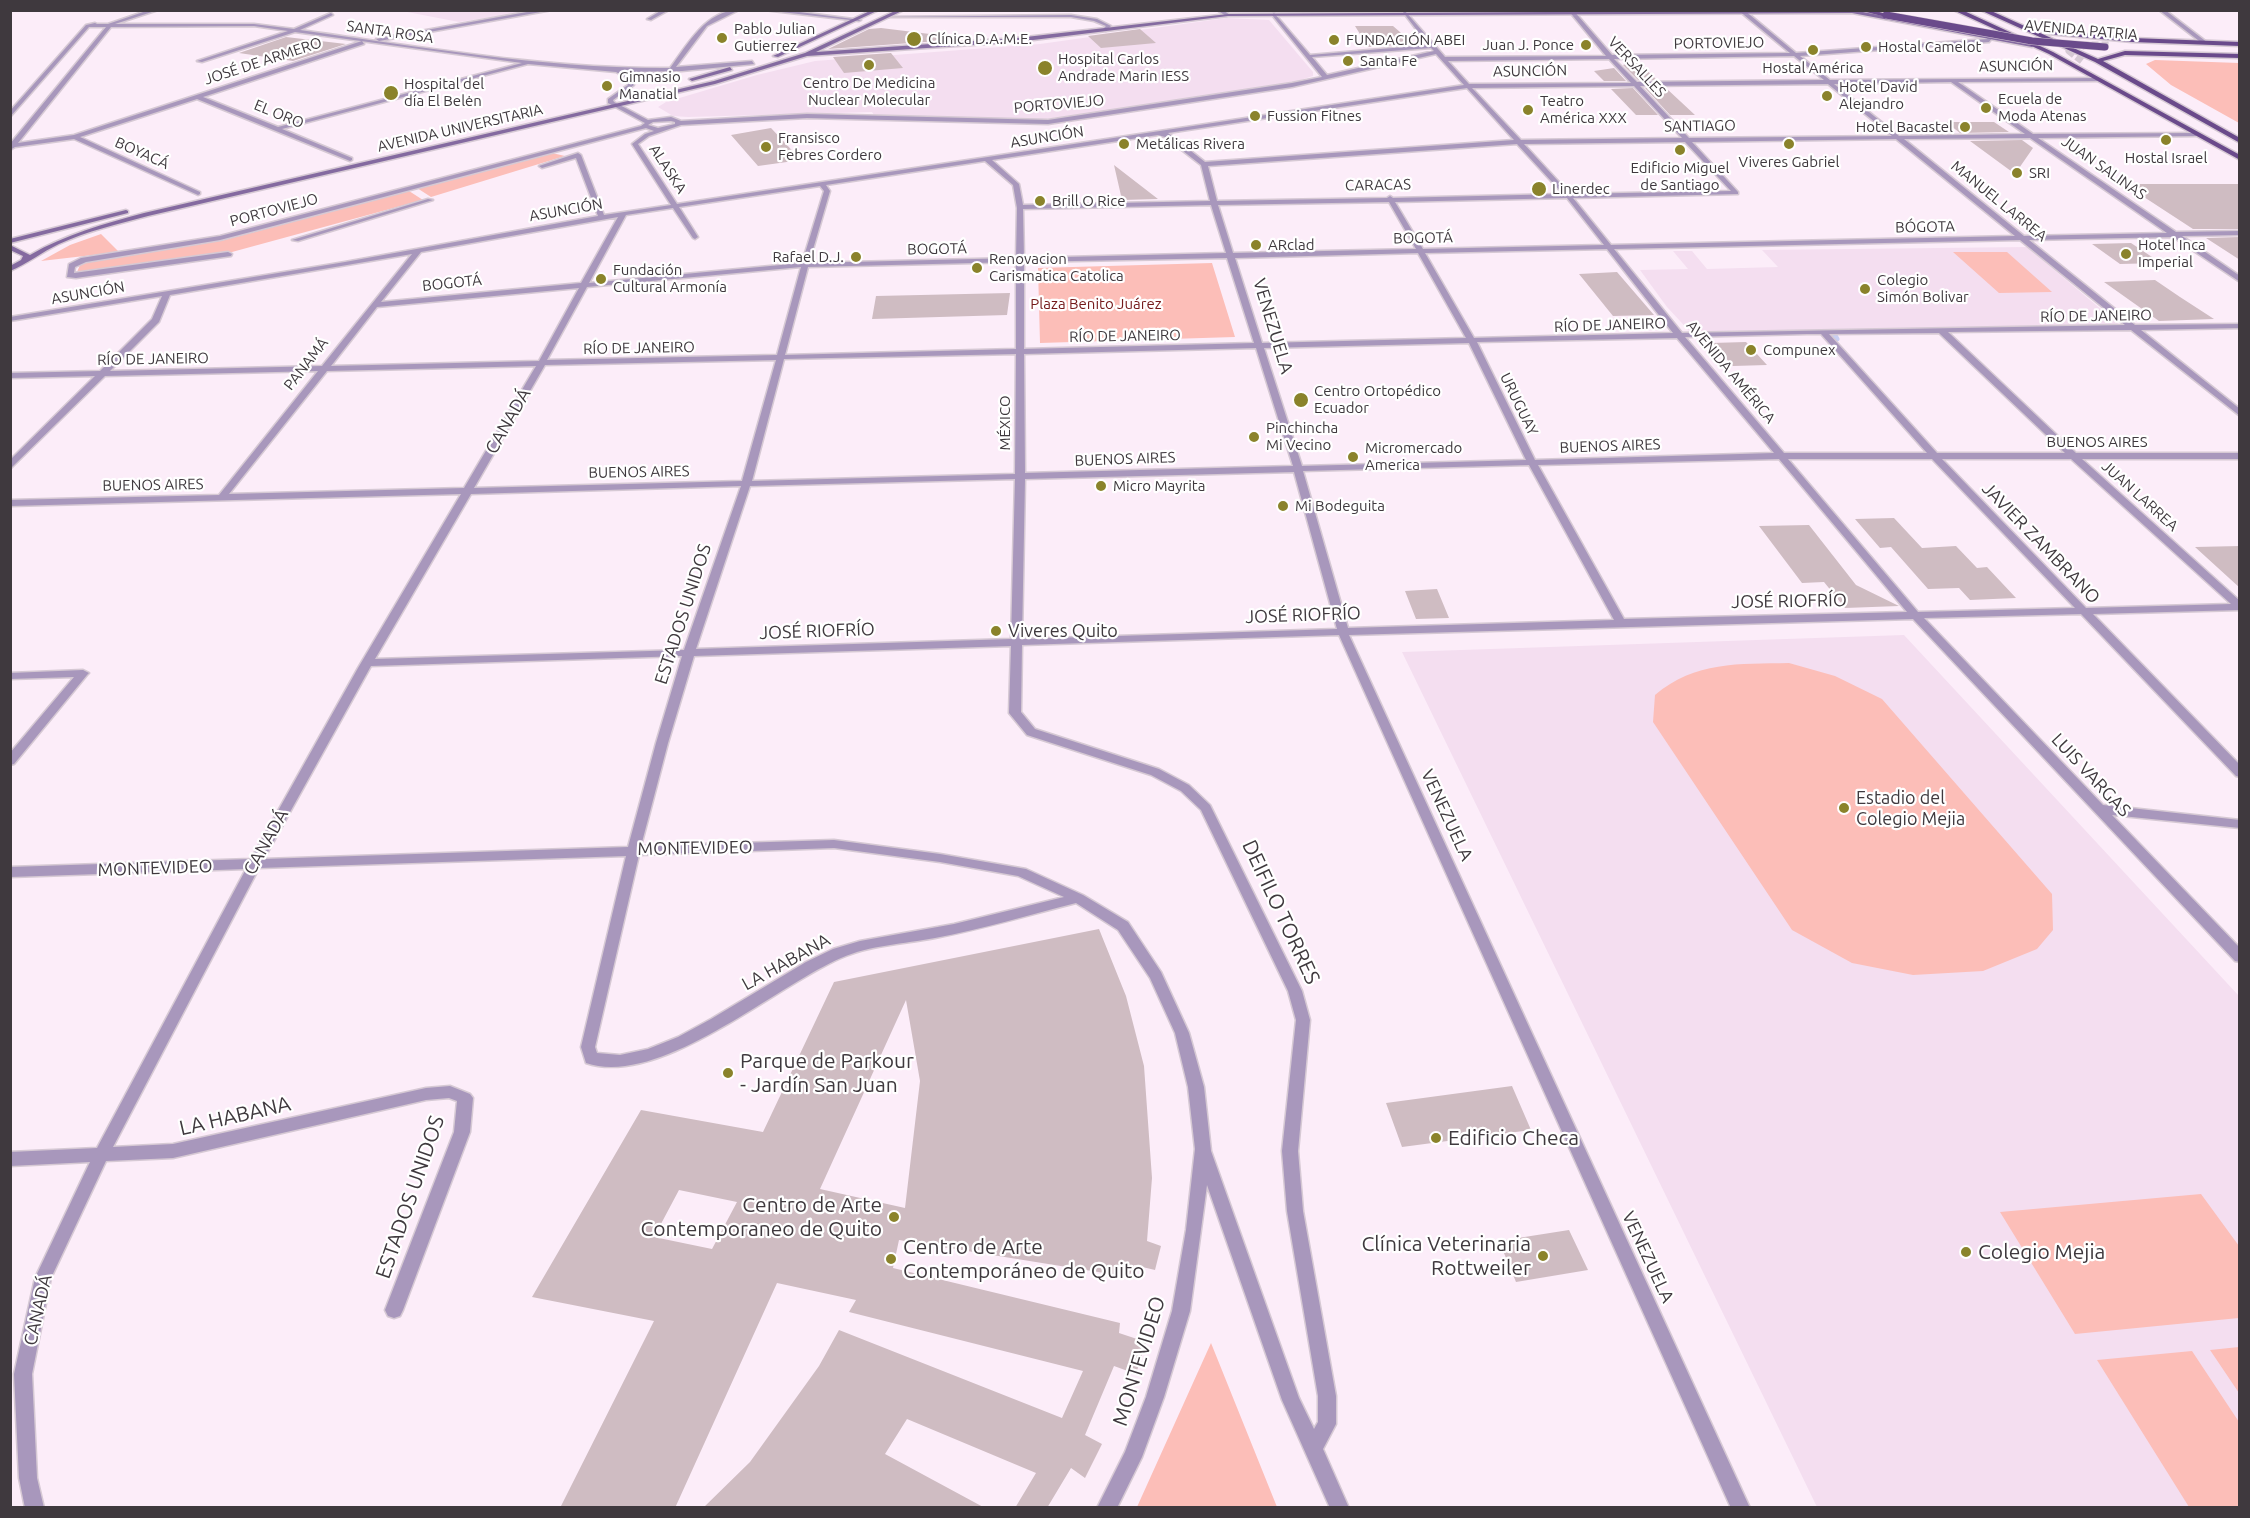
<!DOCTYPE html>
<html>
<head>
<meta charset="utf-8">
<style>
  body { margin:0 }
  #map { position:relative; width:2250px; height:1518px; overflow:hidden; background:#fcedf9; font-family:Ubuntu,sans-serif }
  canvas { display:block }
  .frame { position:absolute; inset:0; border:12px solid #3f393e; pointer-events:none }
</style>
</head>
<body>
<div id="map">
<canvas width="2250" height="1518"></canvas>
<div class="frame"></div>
</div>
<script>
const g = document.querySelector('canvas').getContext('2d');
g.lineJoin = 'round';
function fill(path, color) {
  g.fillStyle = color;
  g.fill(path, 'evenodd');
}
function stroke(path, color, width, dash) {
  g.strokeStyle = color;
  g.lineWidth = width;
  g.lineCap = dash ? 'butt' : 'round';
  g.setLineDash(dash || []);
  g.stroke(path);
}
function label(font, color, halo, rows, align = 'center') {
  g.font = font + ' Ubuntu,sans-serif';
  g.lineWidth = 4.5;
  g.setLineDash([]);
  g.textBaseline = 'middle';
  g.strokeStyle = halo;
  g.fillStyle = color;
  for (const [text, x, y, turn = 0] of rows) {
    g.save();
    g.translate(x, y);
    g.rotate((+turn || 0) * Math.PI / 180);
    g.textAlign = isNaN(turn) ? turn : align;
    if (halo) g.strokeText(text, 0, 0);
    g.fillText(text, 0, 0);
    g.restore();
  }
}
fill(new Path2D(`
  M402 11H532L459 22Z
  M1226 18 1269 20 1313 72V76L1282 86 1039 120 874 115 872 112 688 117 673 116 658 107 666 102 757 75 815 61 1040 44Z
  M2027 247 2121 326 1693 335 1667 307 1640 270 1688 269 1673 251H1692L1707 269 1778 267 1762 250Z
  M1904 635 2239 996V1507H1817L1402 652Z`), '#f4def0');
fill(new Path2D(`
  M2155 60 2239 63V123L2171 85 2146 64Z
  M552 153 565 156 431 197 417 188Z
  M409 191 423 200 232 252 81 273 77 272 80 265 87 262 224 240Z
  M101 234 119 252 41 261 70 245Z
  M1953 252H2007L2052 292 1999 293Z
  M1212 263 1235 337 1040 343 1038 268Z
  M1789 663 1835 676 1882 699 2052 894 2053 930 2037 949 1983 971 1913 975 1852 963 1792 930 1653 722 1655 695C1695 661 1739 664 1789 663Z
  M2201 1194 2239 1246V1318L2075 1334 2000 1212Z
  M1211 1343 1277 1507H1137Z
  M2239 1347H2240L2239 1393 2210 1350Z
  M2192 1351 2239 1422V1507H2189L2097 1360Z`), '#fcbeb8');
stroke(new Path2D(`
  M1833 332 1837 339`), '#c8cef2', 5);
fill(new Path2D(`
  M1355 26H1393L1414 44 1368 47Z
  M881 28 938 35 939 41 828 49 869 29Z
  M1140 29 1156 43 1101 48 1088 36Z
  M286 37 346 44 293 61 239 53Z
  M891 53 903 68 844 73 833 57Z
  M1637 61 1657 80H1638L1623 65Z
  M1614 68 1626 81H1604L1594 71Z
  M1633 88 1658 115H1636L1611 89Z
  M1645 88H1666L1695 115H1670Z
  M1946 122H1994L2009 132 1960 133Z
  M771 128 801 160 758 166 731 135Z
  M2022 140 2033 148 2015 174 1970 141Z
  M1114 165 1158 199 1122 200Z
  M2124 184H2240V229H2193Z
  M2240 237V260L2206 238Z
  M2131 243 2161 263 2120 264 2092 244Z
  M1617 272 1654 315 1613 316 1579 274Z
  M2155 280 2180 297 2214 319 2159 321 2104 282Z
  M1010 293 1007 315 872 319 876 296Z
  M1746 342 1767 365 1733 366 1712 343Z
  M1894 518 1922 548 1956 546 1977 568 1987 567 2016 598 1970 600 1959 588 1928 589 1891 547 1880 548 1855 519Z
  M1809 525 1856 585 1899 606 1845 608 1824 582 1802 583 1759 526Z
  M2240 546V588L2195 547Z
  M1437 589 1449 618 1416 619 1405 591Z
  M1099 929 1126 996 1144 1066 1152 1178 1147 1241 1161 1246 1155 1270 1134 1265 1129 1277 899 1240 893 1268 1120 1323 1119 1333 1146 1342 1136 1374 1114 1366 1085 1435 1102 1444 1085 1478 1071 1468 1047 1508H1015L1036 1473 907 1419 885 1454 985 1508H703L750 1462 819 1366 839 1330 1062 1418 1083 1371 849 1312 856 1300 777 1283 675 1508H560L654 1321 532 1297 641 1110 763 1132 834 982ZM906 1000 920 1081 905 1208 820 1189ZM679 1190 737 1202 712 1249 654 1237Z
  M1512 1086 1531 1130 1402 1147 1386 1103Z
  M1569 1230 1588 1270 1516 1282 1499 1241Z`), '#cfbcc2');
stroke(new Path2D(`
  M2082 61 2069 51 2086 45H2110`), '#d6c9d4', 7, [7, 3]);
const street = new Path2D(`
  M149 10H158L115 24H254L294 29 331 13 333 15 300 30C423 47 546 69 670 68 688 44 706 10 739 10L707 26 676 67 752 61 754 64 682 71 623 72 629 75 634 85 613 100 614 102 648 120 671 117 681 121 807 114 1048 120 1292 83 1322 77 1272 15 1274 13 1310 55 1428 45 1403 12 1405 11 1445 57 1606 56 1568 10H1573L1612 55 1790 53 1738 10H1744L1796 53 1987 39 1990 35 1993 37 1989 42 1800 56 1830 80 2099 78 2097 81 1958 82 2033 134 2198 133 2196 136 2038 138 2176 232 2240 231V235L2182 236 2240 276V282L2173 237 2029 240 2135 325 2240 324V328L2141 330 2240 409V416L2131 330 1948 332 2076 453H2240V459H2082L2240 601V610L2093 614 2240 765V777L2236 776 2081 614 1924 618 2103 805 2240 820V828L2112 815 2240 948V962L2235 961 1913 619 1349 635 1750 1508H1731L1339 635 1022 645 1021 712 1035 729 1159 769 1189 785 1210 805 1302 991 1310 1020 1298 1151 1303 1211 1336 1396V1424L1323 1449 1349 1508H1330L1282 1400 1207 1185 1190 1311 1164 1397 1142 1457 1117 1508H1097L1125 1452 1146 1397 1172 1311 1186 1230 1195 1149 1188 1087 1175 1033 1150 978 1118 930 1076 903C1029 915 982 929 935 938 904 944 870 945 841 958 774 987 660 1088 586 1063L581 1047 626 856 259 868 113 1147 173 1144 426 1088 450 1086 470 1094 473 1098 470 1132 403 1310 400 1316 394 1318 388 1316 385 1310 454 1132 457 1101 449 1098 426 1100 173 1158 106 1161 51 1278 32 1374 37 1478 44 1508H25L19 1478 14 1374 35 1278 90 1162 10 1166V1152L97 1148 246 869 10 877V867L251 859 358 668 461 494 10 506V500L219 495 318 371 105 376 10 469V460L95 376 10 378V373L100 371 152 319 162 296 10 321V317L345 262 598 216 576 158 542 168 539 166 578 153 581 155 604 215 671 205 632 144 645 134 654 131 646 128 220 240 86 262 75 267 74 273 228 252 232 254 231 256 76 278 67 277 69 264 81 258 220 236 641 126 645 123 608 103V99L628 85 625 77 616 72 528 64 282 129 352 158V160L350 161 197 99 80 137 200 192V194L198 195 74 139 15 147 10 150V144L106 27H89L10 117V111L86 25 95 23 97 24H108ZM254 26 288 31 197 61 202 62 295 32 522 63 278 127 203 97 364 44 362 41 74 135 18 143 111 27ZM1431 48 1434 51 1327 75 1312 57ZM1436 54 1464 85 677 204 638 144 649 136 681 125 807 118 1048 124 1292 87ZM1794 56 1824 80 1637 82 1614 59ZM1609 59 1631 83 1469 84 1448 61ZM1951 82 2025 134 1899 136 1834 84ZM1828 84 1892 136 1689 138 1640 86ZM1634 86 1682 138 1521 140 1472 88ZM1467 88 1514 140 1205 162 1168 133ZM671 121 675 122V124L658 128 648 125 653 122ZM1158 135 1165 137 1201 165 1210 201 1023 205 1019 184 992 160ZM2030 138 2167 233 2024 236 1904 139ZM1896 139 2015 236 1611 245 1573 198 1738 194V192L1692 142ZM1685 142 1731 191 1570 194 1524 144ZM1517 144 1563 194 1393 198 1390 196 1387 198 1217 201 1208 166ZM985 161 1013 185 1017 208 1016 258 809 263 830 191 826 185ZM820 186 824 191 802 263 589 283 626 215 673 208 693 238 695 239 698 237 679 207ZM1567 198 1604 245 1423 249 1395 202ZM1389 202 1416 249 1233 253 1218 205ZM1211 205 1226 253 1024 258 1023 209ZM618 217 581 283 381 302 421 252ZM2020 240 2125 325 1682 333 1614 249ZM1607 249 1673 333 1474 338 1425 253ZM1418 253 1466 338 1262 343 1235 258ZM412 254 322 366 110 371 159 322 170 295ZM1227 258 1254 343 1024 349V262ZM1016 262V349L785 355 808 267ZM801 267 777 355 547 360 587 287ZM579 288 539 361 331 366 377 307ZM1939 333 1940 334 2065 453H1937L1829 334ZM1807 334H1821L1927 453H1784L1685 337ZM1677 338 1774 453 1535 460 1477 342ZM1469 343 1526 460 1302 466 1264 348ZM1256 348 1293 466 1025 473 1024 354ZM1016 354 1015 474 752 481 784 359ZM776 360 742 481 474 488 545 365ZM536 366 464 488 229 494 327 371ZM1779 459 1907 612 1624 619 1538 465ZM1788 459H1932L2075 608 1918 612ZM1942 459H2071L2231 604 2086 608ZM1529 465 1614 620 1348 628 1303 471ZM1294 472 1337 629 1022 639 1025 479ZM1015 479 1011 639 696 649 750 486ZM741 486 684 650 375 659 471 494ZM1011 646 1009 713 1027 735 1151 775 1181 791 1201 810 1288 991 1296 1020 1282 1151 1287 1211 1318 1396V1422L1314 1429 1299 1398 1211 1151 1204 1087 1189 1033 1161 972 1128 922 1083 895 1026 869 940 854 834 840 641 846 668 743 694 656ZM682 656 656 743 628 847 264 859 371 666ZM834 848 940 862 1018 876 1064 897 954 924 860 941 833 949 806 962 711 1019 678 1037 648 1049 620 1055 597 1053 595 1047 639 855Z
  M538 10H552L379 41 376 39Z
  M662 10H669L651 20 647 19Z
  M764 10H784L861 20 859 21Z
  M1217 10H1223L1230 15 1226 16Z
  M2159 10H2165L2208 43 2203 44Z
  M1071 15 1097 19 1111 26 1106 31 1103 29 1106 26 1094 21 1071 17H886Z
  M428 199 433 200 298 241 292 240Z
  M83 670 89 673 87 675 14 764 10 765V753L74 677 10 679V673Z`);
const secondary = new Path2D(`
  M872 10H879L778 57 773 56Z
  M897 10H904L816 52 1017 38 1228 14 1864 10 1863 12 2035 45 2032 47 1852 13 1228 16 1017 42 807 56 715 84 148 216C118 224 87 231 59 244 42 252 27 264 10 271V266L21 260 23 256 10 250V245L30 255C66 234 104 224 144 213L714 81 805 53Z
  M730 67 732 70 692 81 689 79Z
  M126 210 128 211V213L10 243V239Z`);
const primary = new Path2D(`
  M1858 10H1873L1889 15 1886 17Z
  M1953 10H1962L2053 52 2240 155V160L2049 54Z
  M1980 10H1989L2098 59 2125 51 2240 54V58L2125 55 2103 61 2240 138V143L2095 62Z
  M2046 31 2132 38 2240 42V46L2132 42 2048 34Z`);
stroke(street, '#d6c9d4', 3);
stroke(secondary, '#d6c9d4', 3);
stroke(primary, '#d6c9d4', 3);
fill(street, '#a897bc');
fill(secondary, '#846aa0');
fill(primary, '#6a4a8b');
const primaryBridge = new Path2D(`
  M1886 15 2032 41 2105 47`);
stroke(primaryBridge, '#d6c9d4', 8, []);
stroke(primaryBridge, '#6a4a8b', 7);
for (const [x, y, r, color] of [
  [722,38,6,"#8a832b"],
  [914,39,8,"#8a832b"],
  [1334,40,6,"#8a832b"],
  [1586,45,6,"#8a832b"],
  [1866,47,6,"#8a832b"],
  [1813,50,6,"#8a832b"],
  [1348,61,6,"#8a832b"],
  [869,65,6,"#8a832b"],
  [1045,68,8,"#8a832b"],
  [607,86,6,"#8a832b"],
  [391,93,8,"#8a832b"],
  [1827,96,6,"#8a832b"],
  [1986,108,6,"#8a832b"],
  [1528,110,6,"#8a832b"],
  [1255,116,6,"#8a832b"],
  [1965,127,6,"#8a832b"],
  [2166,140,6,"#8a832b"],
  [1124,144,6,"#8a832b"],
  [1789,144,6,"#8a832b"],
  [766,147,6,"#8a832b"],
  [1680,150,6,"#8a832b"],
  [2017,173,6,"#8a832b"],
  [1539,189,8,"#8a832b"],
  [1040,201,6,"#8a832b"],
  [1256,245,6,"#8a832b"],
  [2126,254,6,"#8a832b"],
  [856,257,6,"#8a832b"],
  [977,268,6,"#8a832b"],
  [601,279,6,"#8a832b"],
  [1865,289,6,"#8a832b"],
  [1751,350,6,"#8a832b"],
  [1301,400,8,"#8a832b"],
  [1254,437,6,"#8a832b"],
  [1353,457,6,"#8a832b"],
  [1101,486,6,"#8a832b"],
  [1283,506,6,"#8a832b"],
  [996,631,6,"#8a832b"],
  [1844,808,6,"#8a832b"],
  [728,1073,6,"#8a832b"],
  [1436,1138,6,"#8a832b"],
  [894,1217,6,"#8a832b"],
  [1966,1252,6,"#8a832b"],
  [1543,1256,6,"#8a832b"],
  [891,1259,6,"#8a832b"]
]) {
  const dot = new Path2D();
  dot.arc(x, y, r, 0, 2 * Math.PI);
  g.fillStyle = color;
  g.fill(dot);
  stroke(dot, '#fff', 2);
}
label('15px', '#3f393e', '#fff', [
  ["Pablo Julian",734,29],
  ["Gutierrez",734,46],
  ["Clínica D.A.M.E.",928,39],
  ["FUNDACIÓN ABEI",1346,40],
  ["Juan J. Ponce",1574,45,"right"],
  ["Hostal Camelot",1878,47],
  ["Hospital Carlos",1058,59],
  ["Andrade Marin IESS",1058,76],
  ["Santa Fe",1360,61],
  ["Hostal América",1813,68,"center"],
  ["Gimnasio",619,77],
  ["Manatial",619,94],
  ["Centro De Medicina",869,83,"center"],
  ["Nuclear Molecular",869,100,"center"],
  ["Hospital del",404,84],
  ["día El Belėn",404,101],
  ["Hotel David",1839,87],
  ["Alejandro",1839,104],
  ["Ecuela de",1998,99],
  ["Moda Atenas",1998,116],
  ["Teatro",1540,101],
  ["América XXX",1540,118],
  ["Fussion Fitnes",1267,116],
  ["Hotel Bacastel",1953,127,"right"],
  ["Fransisco",778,138],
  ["Febres Cordero",778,155],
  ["Metálicas Rivera",1136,144],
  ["Hostal Israel",2166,158,"center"],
  ["Viveres Gabriel",1789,162,"center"],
  ["Edificio Miguel",1680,168,"center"],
  ["de Santiago",1680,185,"center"],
  ["SRI",2029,173],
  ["Linerdec",1552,189],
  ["Brill O Rice",1052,201],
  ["ARclad",1268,245],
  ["Hotel Inca",2138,245],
  ["Imperial",2138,262],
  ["Rafael D.J.",844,257,"right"],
  ["Renovacion",989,259],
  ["Carismatica Catolica",989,276],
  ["Fundación",613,270],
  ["Cultural Armonía",613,287],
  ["Colegio",1877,280],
  ["Simón Bolivar",1877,297],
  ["Compunex",1763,350],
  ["Centro Ortopédico",1314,391],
  ["Ecuador",1314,408],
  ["Pinchincha",1266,428],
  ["Mi Vecino",1266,445],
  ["Micromercado",1365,448],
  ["America",1365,465],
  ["Micro Mayrita",1113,486],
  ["Mi Bodeguita",1295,506]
], 'left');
label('15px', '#3f393e', '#fff', [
  ["AVENIDA PATRIA",2081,30,5],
  ["SANTA ROSA",390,32,8],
  ["PORTOVIEJO",1719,43,-1],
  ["JOSÉ DE ARMERO",263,61,-18],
  ["ASUNCIÓN",2016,66,-1],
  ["VERSALLES",1637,67,47],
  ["ASUNCIÓN",1530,71,-1],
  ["PORTOVIEJO",1059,104,-5],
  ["EL ORO",279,114,22],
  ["SANTIAGO",1700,126,-1],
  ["AVENIDA UNIVERSITARIA",460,128,-13],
  ["ASUNCIÓN",1047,137,-9],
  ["BOYACÁ",142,153,24],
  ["JUAN SALINAS",2104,168,35],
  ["ALASKA",668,169,57],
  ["CARACAS",1378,185,-1],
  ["MANUEL LARREA",1999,201,39],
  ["PORTOVIEJO",274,210,-15],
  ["ASUNCIÓN",566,210,-10],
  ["BÓGOTA",1925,227,-1],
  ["BOGOTÁ",1423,238,-1],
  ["BOGOTÁ",937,249,-1],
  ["BOGOTÁ",452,283,-6],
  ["ASUNCIÓN",88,293,-10],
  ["RÍO DE JANEIRO",2096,316,-1],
  ["RÍO DE JANEIRO",1610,325,-2],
  ["RÍO DE JANEIRO",1125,336,-1],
  ["RÍO DE JANEIRO",639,348,-1],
  ["RÍO DE JANEIRO",153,359,-1],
  ["PANAMÁ",306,364,-52],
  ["AVENIDA AMÉRICA",1731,372,50],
  ["URUGUAY",1519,404,64],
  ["MÉXICO",1005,423,-90],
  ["BUENOS AIRES",2097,442],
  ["BUENOS AIRES",1610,446,-2],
  ["BUENOS AIRES",1125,459,-2],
  ["BUENOS AIRES",639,472,-1],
  ["BUENOS AIRES",153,485,-1],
  ["JUAN LARREA",2140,496,42]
]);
label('15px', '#74191a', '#fff', [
  ["Plaza Benito Juárez",1096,304]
]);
label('18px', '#3f393e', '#fff', [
  ["VENEZUELA",1273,326,73],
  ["CANADÁ",508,421,-60],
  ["JAVIER ZAMBRANO",2041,543,46],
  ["JOSÉ RIOFRÍO",1789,601,-1],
  ["ESTADOS UNIDOS",683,614,-72],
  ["JOSÉ RIOFRÍO",1303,615,-2],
  ["JOSÉ RIOFRÍO",817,631,-2],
  ["LUIS VARGAS",2091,775,47],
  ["VENEZUELA",1447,815,65],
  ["CANADÁ",266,842,-61],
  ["MONTEVIDEO",695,848,-1],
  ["MONTEVIDEO",155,868,-2],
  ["LA HABANA",786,962,-29],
  ["VENEZUELA",1648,1257,65],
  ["CANADÁ",38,1310,-77]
]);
label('18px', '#3f393e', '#fff', [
  ["Viveres Quito",1008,631],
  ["Estadio del",1856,798],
  ["Colegio Mejia",1856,819]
], 'left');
label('21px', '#3f393e', '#fff', [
  ["DEIFILO TORRES",1281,912,65],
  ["LA HABANA",235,1116,-13],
  ["ESTADOS UNIDOS",410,1197,-71],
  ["MONTEVIDEO",1139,1361,-73]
]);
label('21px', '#3f393e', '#fff', [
  ["Parque de Parkour",740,1061],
  ["- Jardín San Juan",740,1085],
  ["Edificio Checa",1448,1138],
  ["Centro de Arte",882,1205,"right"],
  ["Contemporaneo de Quito",882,1229,"right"],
  ["Clínica Veterinaria",1531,1244,"right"],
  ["Rottweiler",1531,1268,"right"],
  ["Centro de Arte",903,1247],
  ["Contemporáneo de Quito",903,1271],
  ["Colegio Mejia",1978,1252]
], 'left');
</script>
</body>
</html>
